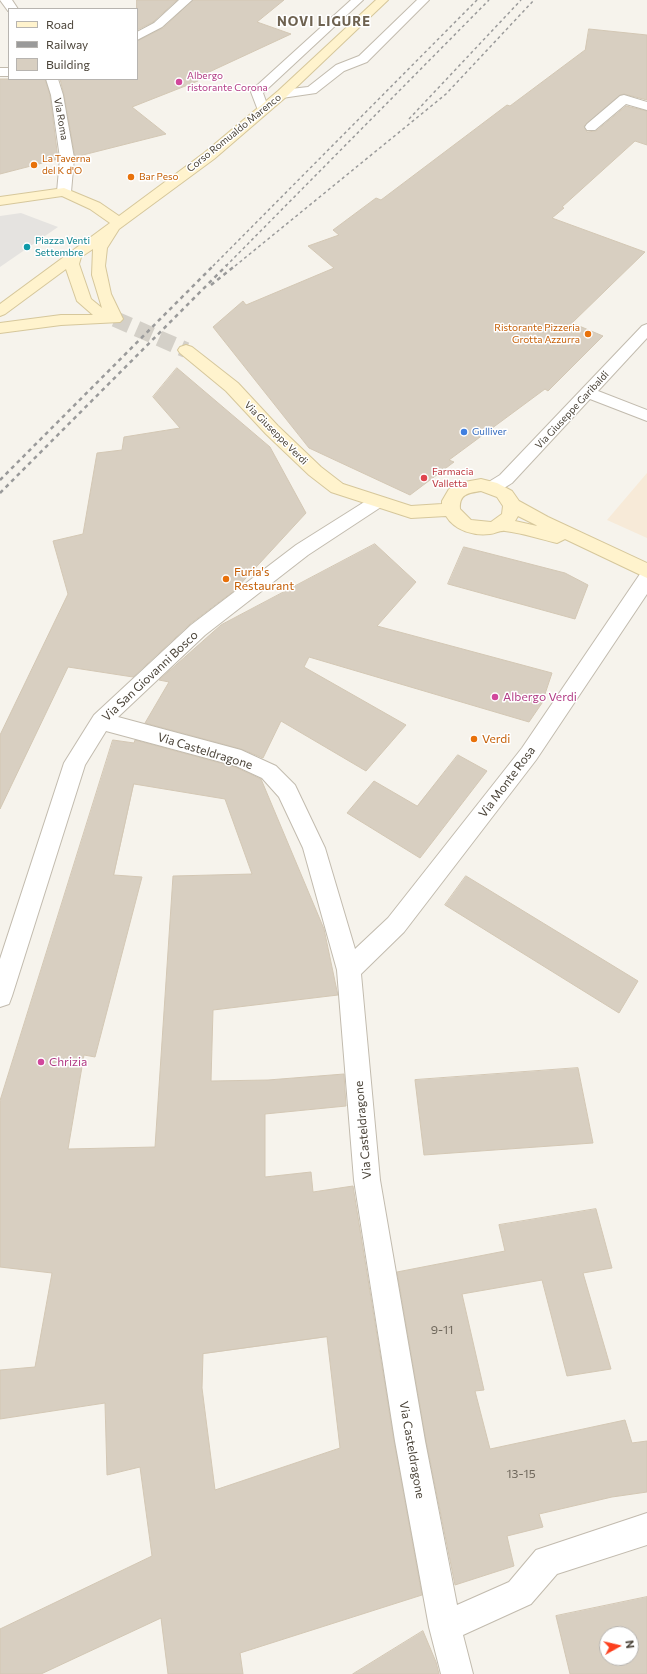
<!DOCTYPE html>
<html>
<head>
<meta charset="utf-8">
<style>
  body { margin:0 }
  #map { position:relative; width:647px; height:1674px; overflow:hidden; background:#f6f3ec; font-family:Commissioner,sans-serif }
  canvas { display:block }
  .legend { position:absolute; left:8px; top:8px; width:130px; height:72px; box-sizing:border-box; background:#fff; border:1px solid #b7b4b0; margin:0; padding:5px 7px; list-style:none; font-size:12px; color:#4b4439 }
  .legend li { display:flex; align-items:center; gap:8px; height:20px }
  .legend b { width:20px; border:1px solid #b7b4b0 }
  .north { position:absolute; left:599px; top:1626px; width:40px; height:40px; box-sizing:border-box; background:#fff; border:1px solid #b7b4b0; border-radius:50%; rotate:82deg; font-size:11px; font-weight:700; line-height:16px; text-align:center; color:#4b4439 }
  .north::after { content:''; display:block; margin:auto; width:14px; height:18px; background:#fc3f1d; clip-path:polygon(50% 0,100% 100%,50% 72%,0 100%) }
</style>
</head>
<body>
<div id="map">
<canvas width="647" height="1674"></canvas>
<ul class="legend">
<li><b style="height:5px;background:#fff3cd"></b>Road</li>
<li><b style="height:5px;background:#9a9a9a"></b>Railway</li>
<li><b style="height:11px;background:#d8cfc1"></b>Building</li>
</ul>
<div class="north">N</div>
</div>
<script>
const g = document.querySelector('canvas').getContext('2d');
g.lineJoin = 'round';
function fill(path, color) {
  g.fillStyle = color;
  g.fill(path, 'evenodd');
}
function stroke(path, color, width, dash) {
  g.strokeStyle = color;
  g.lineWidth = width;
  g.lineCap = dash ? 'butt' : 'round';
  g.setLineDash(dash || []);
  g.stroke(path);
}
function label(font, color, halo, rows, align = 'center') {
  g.font = font + ' Commissioner,sans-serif';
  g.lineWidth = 3;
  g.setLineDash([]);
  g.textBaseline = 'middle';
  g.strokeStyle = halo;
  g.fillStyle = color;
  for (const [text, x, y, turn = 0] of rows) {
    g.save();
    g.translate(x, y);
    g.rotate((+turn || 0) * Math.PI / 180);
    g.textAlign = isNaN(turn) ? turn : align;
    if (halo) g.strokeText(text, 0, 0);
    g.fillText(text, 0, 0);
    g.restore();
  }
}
fill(new Path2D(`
  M647 473V538L607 520Z`), '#f7ead8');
fill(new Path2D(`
  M21 213 58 227 0 267V216Z`), '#e5e3e0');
const building = new Path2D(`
  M137 0H177L153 22 137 30Z
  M193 0H284L257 22 291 34 194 79H197L198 81 132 107 166 134 75 157 64 95 60 79H137V41L163 28Z
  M589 29 647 35V100L624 94 620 95 584 126 587 132 596 131 626 106 647 111V145L635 141 562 207 564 208 552 218 645 252 572 323 603 336 548 391 545 389 449 460 454 462 410 495 309 448 213 327 243 301 246 305 334 268 308 246 339 235 333 230 376 198 381 200 507 105 510 106 585 50Z
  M0 79H45L50 95 58 159 0 174Z
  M177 368 270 447 306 513 235 590 190 624 133 677 68 667 0 809V735L68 594 53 541 83 534 97 453 122 450 124 437 180 428 153 397Z
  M375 544 416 582 377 626 552 673 542 703 529 722 309 657 304 667 406 725 366 771 281 721 263 758 241 749 145 723 169 682 159 680 221 625Z
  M464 547 565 573 588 585 575 619 448 584Z
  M113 740 134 743 135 740 235 767 261 779 324 929 337 991 338 995 213 1010 211 1081 268 1080 344 1074 346 1106 265 1114V1177L311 1172 313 1192 353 1186 394 1441 422 1595 240 1653 243 1674H168L161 1618 41 1674H0V1629L152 1556 140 1467 107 1475 105 1403 0 1419V1370L35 1367 52 1273 0 1267V1101ZM134 784 225 799 252 874 173 876 155 1147 68 1149 84 1055 95 1057 142 877 114 875ZM327 1337 340 1448 215 1490 202 1388 203 1354Z
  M458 755 487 771 420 858 347 813 374 781 417 806Z
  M466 876 638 981 619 1013 445 905Z
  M578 1068 593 1143 424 1155 415 1080Z
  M596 1209 612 1268 583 1273 611 1369 567 1376 542 1280 462 1294 484 1390 475 1391 490 1449 625 1420 632 1443 647 1441V1492L612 1497 539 1514 543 1527 507 1536 514 1566 455 1585 426 1441 397 1272 505 1251 499 1225Z
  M647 1597V1674H570L556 1616ZM607 1634H631V1658H607Z
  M423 1631 436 1662 439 1674H353Z`);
fill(building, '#d8cfc1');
stroke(building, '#d3c7b4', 1);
stroke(new Path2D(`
  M115 319 186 350`), '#d4d0c8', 16, [16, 8]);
const lane = new Path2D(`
  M351 0H363L263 93 269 110 267 113H259L251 92 253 89Z
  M417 0H429L367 62 344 71 316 93 282 98 276 94 282 90 308 87 336 65 359 56Z`);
const street = new Path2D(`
  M0 0H12L18 9H9L8 11Z
  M179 0H192L162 27 137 40V32L154 23Z
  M0 68H9V76H0Z
  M46 79H58L63 95 74 158 71 192 69 195H59L57 192 60 158 51 95Z
  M624 95 647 102V110L626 104 595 130H587L585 127 587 124 620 96Z
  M647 324V338L598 391 647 410V421L590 399 512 483C504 488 497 494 487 491L484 487 487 483 500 475 642 326Z
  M375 497 381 499 384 503 381 507 308 555 205 635 118 717 241 750 276 766 295 785 325 848 355 949 388 918 522 748 640 574 647 572V594L536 760 404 932 361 974 380 1180 425 1441 457 1605 509 1582 536 1550 647 1513V1545L557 1574 531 1604 463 1635 473 1674H441L429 1627 395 1441 354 1180 337 970 303 848 279 797 262 778 236 766 106 731 85 765 12 996 9 1004 0 1007V959L64 763 94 715 191 625 296 545 369 499Z`);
const secondary = new Path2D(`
  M376 0H388L286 97 214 159 119 229 107 248 105 266 111 294 123 319 120 322 61 325 0 333V323L61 315H93L77 301 66 269 5 314 0 316V304L110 223 90 209 62 196 0 205V197L64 188 100 203 119 216 204 153 278 91ZM93 249 92 275 102 308 91 299 79 264 81 257Z
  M186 345 192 347 238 383 278 426 321 467 343 484 411 506 442 504V501L449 489 459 483 481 479 497 483 512 491 519 501 548 517 647 563V578L565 539 557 543C540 539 522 533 505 531 500 530 495 534 490 534 474 536 455 531 446 516L411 518 331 492 309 475 266 434 226 391 180 353 178 350 180 347ZM481 491 497 497 503 506 502 514 491 522 471 520 460 509C459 494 468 493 481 491ZM518 516 536 525 537 526 515 521Z`);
stroke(lane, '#c2bbae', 2);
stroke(street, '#c2bbae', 2);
stroke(secondary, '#d6c79b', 2);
fill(lane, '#fff');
fill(street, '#fff');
fill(secondary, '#fff3cd');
stroke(new Path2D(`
  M409 119 521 0
  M213 266 477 0
  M226 266 489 0
  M235 266 446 94 534 0`), '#9a9a9a', 1.5, [3, 3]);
stroke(new Path2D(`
  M211 285 236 265
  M0 480 214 265
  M0 493 227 265`), '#9a9a9a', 2.5, [4, 4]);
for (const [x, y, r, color] of [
  [179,82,4,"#d1479c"],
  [34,165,4,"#e8710a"],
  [131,177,4,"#e8710a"],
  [27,247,4,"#0f9aa8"],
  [588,334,4,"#e8710a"],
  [464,432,4,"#3f7fe0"],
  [424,478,4,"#e0444e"],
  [226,579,4,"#e8710a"],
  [495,697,4,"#d1479c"],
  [474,739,4,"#e8710a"],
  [41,1062,4,"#d1479c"]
]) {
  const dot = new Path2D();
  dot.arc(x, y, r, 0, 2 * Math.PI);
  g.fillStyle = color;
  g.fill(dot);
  stroke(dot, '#fff', 1.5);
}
label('10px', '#b23c85', '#fff', [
  ["Albergo",187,76],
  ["ristorante Corona",187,88]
], 'left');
label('10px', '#4b4439', '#fff', [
  ["Via Roma",61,119,80],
  ["Corso Romualdo Marenco",234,133,-39],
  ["Via Giuseppe Garibaldi",572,410,-47],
  ["Via Giuseppe Verdi",276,433,45]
]);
label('10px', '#c56008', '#fff', [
  ["La Taverna",42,159],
  ["del K d'O",42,171],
  ["Bar Peso",139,177],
  ["Ristorante Pizzeria",580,328,"right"],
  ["Grotta Azzurra",580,340,"right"]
], 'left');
label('10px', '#0d838f', '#fff', [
  ["Piazza Venti",35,241],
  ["Settembre",35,253]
], 'left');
label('10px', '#366cbe', '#fff', [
  ["Gulliver",472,432]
], 'left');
label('10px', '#be3a42', '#fff', [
  ["Farmacia",432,472],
  ["Valletta",432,484]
], 'left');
label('12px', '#c56008', '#fff', [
  ["Furia's",234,572],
  ["Restaurant",234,586],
  ["Verdi",482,739]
], 'left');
label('12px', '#4b4439', '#fff', [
  ["Via San Giovanni Bosco",150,676,-43],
  ["Via Casteldragone",205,751,17],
  ["Via Monte Rosa",507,782,-53],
  ["Via Casteldragone",363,1130,-95],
  ["Via Casteldragone",412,1450,80]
]);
label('12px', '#b23c85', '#fff', [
  ["Albergo Verdi",503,697],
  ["Chrizia",49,1062]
], 'left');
label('12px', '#6e675b', null, [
  ["9-11",442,1330],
  ["13-15",521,1474]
]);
g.letterSpacing = '1px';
label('bold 13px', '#6e6250', '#fff', [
  ["NOVI LIGURE",324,22]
]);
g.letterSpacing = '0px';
</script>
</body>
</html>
